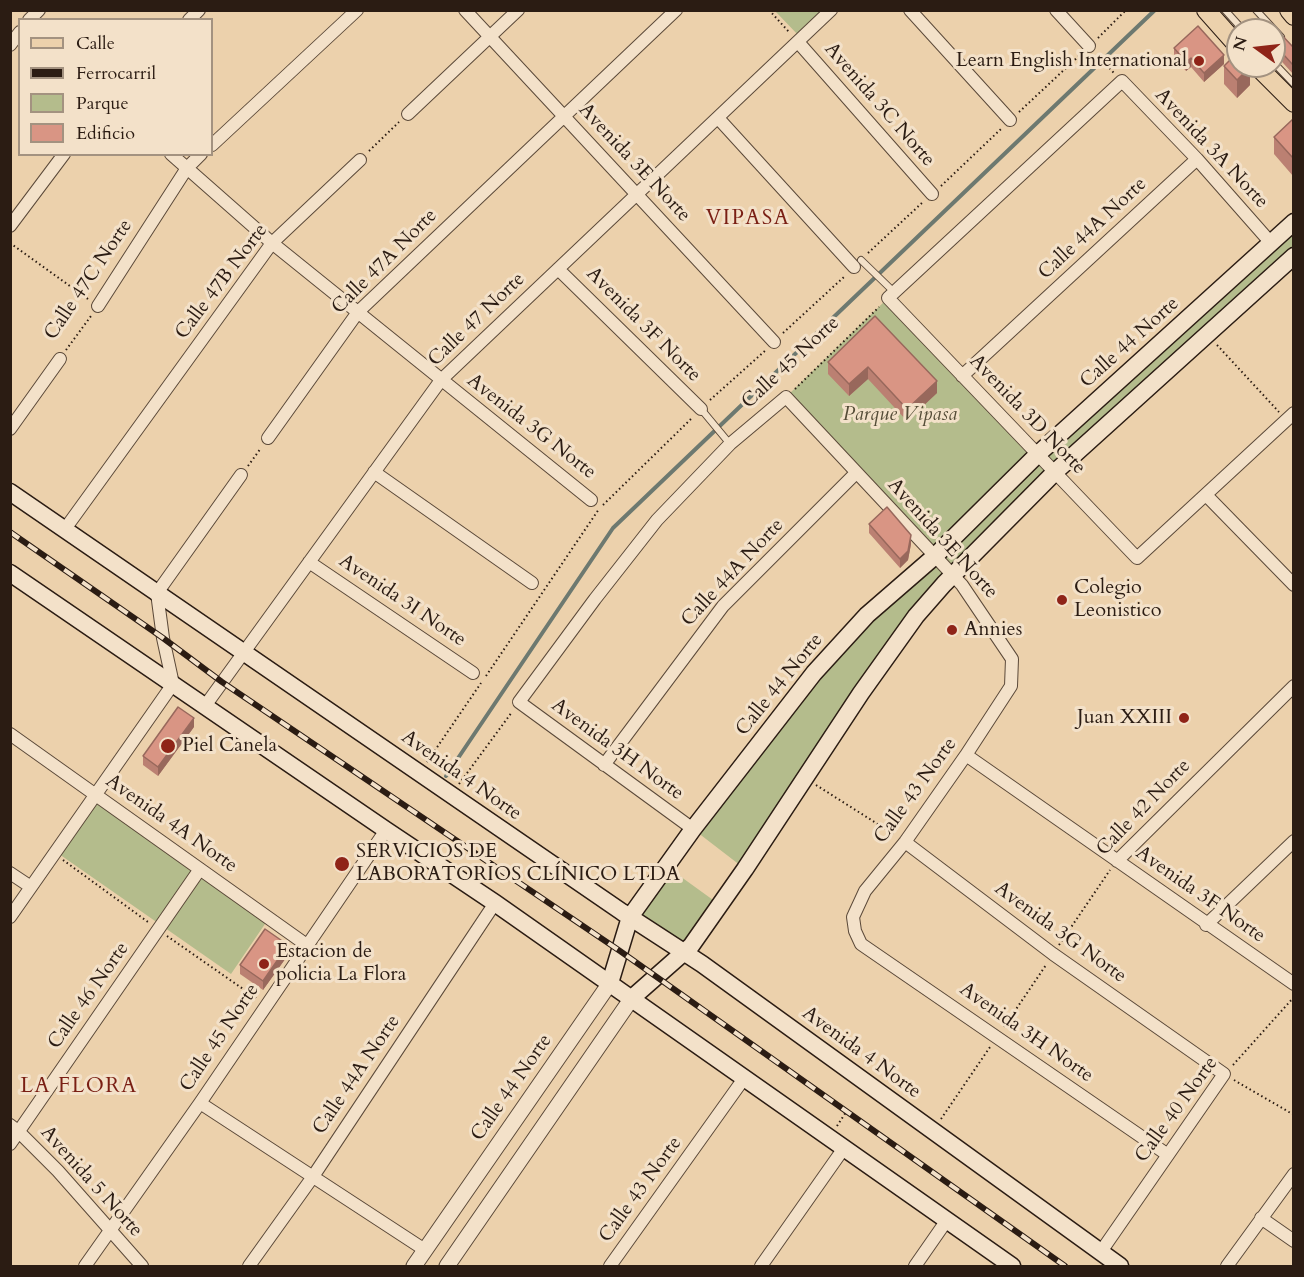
<!DOCTYPE html>
<html>
<head>
<meta charset="utf-8">
<style>
  body { margin:0 }
  #map { position:relative; width:1304px; height:1277px; overflow:hidden; background:#ecd1ac; font-family:Cardo,serif }
  canvas { display:block }
  .frame { position:absolute; inset:0; border:12px solid #2b1c13; pointer-events:none }
  .legend { position:absolute; left:18px; top:18px; width:195px; height:138px; box-sizing:border-box; background:#f3e1c9; border:2px solid #a39280; margin:0; padding:8px 10px; list-style:none; font-size:18px; color:#2b1c13 }
  .legend li { display:flex; align-items:center; gap:12px; height:30px }
  .legend b { width:30px; border:2px solid #a39280 }
  .north { position:absolute; left:1226px; top:18px; width:60px; height:60px; box-sizing:border-box; background:#f3e1c9; border:2px solid #a39280; border-radius:50%; rotate:285deg; font-size:16px; font-weight:700; line-height:24px; text-align:center; color:#2b1c13 }
  .north::after { content:''; display:block; margin:auto; width:21px; height:27px; background:#8f2418; clip-path:polygon(50% 0,100% 100%,50% 72%,0 100%) }
</style>
</head>
<body>
<div id="map">
<canvas width="1304" height="1277"></canvas>
<div class="frame"></div>
<ul class="legend">
<li><b style="height:8px;background:#ecd1ac"></b>Calle</li>
<li><b style="height:8px;background:#2b1c13"></b>Ferrocarril</li>
<li><b style="height:16px;background:#b4bc8c"></b>Parque</li>
<li><b style="height:16px;background:#d99584"></b>Edificio</li>
</ul>
<div class="north">N</div>
</div>
<script>
const g = document.querySelector('canvas').getContext('2d');
g.lineJoin = 'round';
function fill(path, color) {
  g.fillStyle = color;
  g.fill(path, 'evenodd');
}
function stroke(path, color, width, dash) {
  g.strokeStyle = color;
  g.lineWidth = width;
  g.lineCap = dash ? 'butt' : 'round';
  g.setLineDash(dash || []);
  g.stroke(path);
}
function label(font, color, halo, rows, align = 'center') {
  g.font = font + ' Cardo,serif';
  g.lineWidth = 6;
  g.setLineDash([]);
  g.textBaseline = 'middle';
  g.strokeStyle = halo;
  g.fillStyle = color;
  for (const [text, x, y, turn = 0] of rows) {
    g.save();
    g.translate(x, y);
    g.rotate((+turn || 0) * Math.PI / 180);
    g.textAlign = isNaN(turn) ? turn : align;
    if (halo) g.strokeText(text, 0, 0);
    g.fillText(text, 0, 0);
    g.restore();
  }
}
fill(new Path2D(`
  M775 11H828L800 37Z
  M1293 222V256L962 564 745 869 693 829 814 673 934 556 786 397 888 298 1038 454Z
  M96 801 267 921 231 974 59 854Z
  M666 866 720 905 691 946 630 917Z`), '#b4bc8c');
stroke(new Path2D(`
  M446 776 613 528 1155 10`), '#6d7970', 4);
const service = new Path2D(`
  M1225 10 1243 30
  M1256 10 1281 37
  M1274 63 1294 84
  M861 260 894 292
  M701 409 730 444`);
const minor = new Path2D(`
  M465 10 774 342
  M910 10 1010 120
  M1056 10 1089 46
  M29 20 39 10
  M189 20 199 10
  M798 42 932 194
  M10 45 20 32
  M408 114 518 10
  M718 118 854 267
  M212 145 357 10
  M171 154 272 243 591 500
  M10 226 64 154
  M1271 243 1197 159 1122 81 888 298 1137 558 1294 413
  M558 269 701 409
  M98 306 187 168 201 154
  M962 376 1197 159
  M10 429 60 359
  M268 438 358 312 676 10
  M374 472 532 583
  M1206 495 1294 585
  M65 529 272 243 360 160
  M309 562 473 673
  M205 706 441 380 831 10
  M10 734 308 946
  M966 755 1294 984
  M604 765 723 606 856 473
  M693 829 519 702 595 599 657 520 730 444 786 397 962 585 1012 659 1011 686 966 755 905 842 865 891 853 917 855 931 861 944 1168 1155
  M905 842 1053 954 1224 1074 1100 1253
  M1117 861 1294 686
  M10 873 31 887
  M10 917 173 684 163 638 157 593 241 475
  M1206 925 1294 841
  M200 1103 425 1250
  M10 1125 19 1132 58 1171 142 1266
  M10 1144 200 869
  M1261 1218 1294 1241
  M85 1266 200 1103 386 830
  M249 1266 312 1178 495 903
  M610 1266 745 1077
  M761 1266 844 1148
  M915 1266 947 1220
  M1227 1266 1294 1174`);
const tertiary = new Path2D(`
  M414 1266 610 983
  M447 1266 632 998`);
const secondary = new Path2D(`
  M10 492 622 912 702 964 1120 1266
  M10 573 386 830 495 903 1012 1266
  M610 983 630 917 693 829 814 673 867 615 935 556 1038 454 1294 222
  M632 998 691 946 745 869 861 693 916 616 944 584 1055 472 1294 256`);
const primary = new Path2D(`
  M1206 10 1238 46
  M1289 10 1294 16
  M1257 66 1294 103`);
stroke(service, '#5b4939', 8);
stroke(minor, '#5b4939', 14);
stroke(tertiary, '#5b4939', 17);
stroke(secondary, '#2b1c13', 19);
stroke(primary, '#2b1c13', 20);
stroke(new Path2D(`
  M769 10 789 32
  M1098 38 1126 10
  M1097 55 1114 73
  M1019 112 1081 54
  M369 151 399 122
  M941 186 1002 128
  M10 243 88 299
  M868 253 923 202
  M783 333 845 276
  M1217 345 1279 412
  M66 350 91 316
  M795 389 879 307
  M710 400 766 350
  M248 466 261 448
  M603 505 693 417
  M486 676 599 509
  M427 762 481 683
  M459 784 512 712
  M816 785 895 835
  M63 860 148 922
  M167 936 256 998
  M1059 945 1110 870
  M1004 1027 1046 965
  M1233 1065 1294 997
  M1234 1080 1294 1115
  M941 1119 990 1047
  M837 1126 846 1112`), '#2b1c13', 2, [1.5, 3]);
stroke(service, '#f3e1c9', 6);
stroke(minor, '#f3e1c9', 12);
stroke(tertiary, '#f3e1c9', 15);
stroke(secondary, '#f3e1c9', 16);
stroke(primary, '#ecd1ac', 18);
const rail = new Path2D(`
  M10 532 163 638 222 682 620 951 1065 1266`);
stroke(rail, '#2b1c13', 6);
stroke(rail, '#f3e1c9', 4, [11]);
fill(new Path2D(`
  M1274 35 1293 47V74L1274 53Z
  M1174 48 1224 64 1204 82 1191 67 1186 71 1174 57Z
  M1224 66 1250 85 1237 98 1224 84Z
  M1293 119V176L1274 154V137Z
  M875 316 937 393 907 421 868 379 849 396 828 374V362Z
  M869 524 911 544 908 560 900 568 869 533Z
  M194 727 158 776 143 765V756Z
  M288 955 263 990 240 974V965Z`), '#bb8072');
fill(new Path2D(`
  M1224 55V64L1204 82V73Z
  M1191 58V67L1186 71V62Z
  M1250 67V85L1237 98V80Z
  M868 367V379L849 396V384Z
  M937 381V393L907 421V409Z
  M911 535V544L908 560 900 568V559Z
  M194 718V727L158 776V767Z
  M288 945V955L263 990V981Z`), '#98685c');
const building = new Path2D(`
  M1198 26 1224 55 1204 73 1191 58 1186 62 1174 48Z
  M1278 31 1293 47V65L1274 44V35Z
  M1237 53 1238 55V66H1249L1250 67 1237 80 1224 66Z
  M1293 119V158L1274 137Z
  M875 316 937 381 907 409 868 367 849 384 828 362Z
  M887 507 911 535 908 551 900 559 869 524Z
  M178 707 194 718 158 767 143 756Z
  M265 929 288 945 263 981 240 965Z`);
fill(building, '#d99584');
stroke(building, '#98685c', 1.5);
for (const [x, y, r, color] of [
  [1199,61,6,"#8f2418"],
  [1062,600,6,"#8f2418"],
  [952,630,6,"#8f2418"],
  [1184,718,6,"#8f2418"],
  [168,746,8,"#8f2418"],
  [342,864,8,"#8f2418"],
  [264,964,6,"#8f2418"]
]) {
  const dot = new Path2D();
  dot.arc(x, y, r, 0, 2 * Math.PI);
  g.fillStyle = color;
  g.fill(dot);
  stroke(dot, '#f3e1c9', 2);
}
label('20px', '#2b1c13', '#f3e1c9', [
  ["Learn English International",1187,61,"right"],
  ["Colegio",1074,588],
  ["Leonistico",1074,611],
  ["Annies",964,630],
  ["Juan XXIII",1172,718,"right"],
  ["Piel Canela",182,746],
  ["SERVICIOS DE",356,852],
  ["LABORATORIOS CLÍNICO LTDA",356,875],
  ["Estacion de",276,952],
  ["policia La Flora",276,975]
], 'left');
label('20px', '#2b1c13', '#f3e1c9', [
  ["Avenida 3C Norte",879,105,49],
  ["Avenida 3A Norte",1211,149,47],
  ["Avenida 3E Norte",634,163,47],
  ["Calle 44A Norte",1093,229,-43],
  ["Calle 47A Norte",385,262,-45],
  ["Calle 47C Norte",89,280,-56],
  ["Calle 47B Norte",222,282,-53],
  ["Calle 47 Norte",477,320,-44],
  ["Avenida 3F Norte",643,325,45],
  ["Calle 44 Norte",1130,343,-42],
  ["Calle 45 Norte",791,363,-43],
  ["Avenida 3D Norte",1027,415,46],
  ["Avenida 3G Norte",531,427,38],
  ["Avenida 3E Norte",942,539,48],
  ["Calle 44A Norte",733,573,-47],
  ["Avenida 3I Norte",402,601,34],
  ["Calle 44 Norte",780,685,-51],
  ["Avenida 3H Norte",617,750,36],
  ["Avenida 4 Norte",461,776,35],
  ["Calle 43 Norte",916,791,-54],
  ["Calle 42 Norte",1144,808,-46],
  ["Avenida 4A Norte",171,824,35],
  ["Avenida 3F Norte",1200,895,35],
  ["Avenida 3G Norte",1060,933,36],
  ["Calle 46 Norte",89,996,-55],
  ["Avenida 3H Norte",1026,1033,35],
  ["Calle 45 Norte",220,1038,-56],
  ["Avenida 4 Norte",861,1053,36],
  ["Calle 44A Norte",357,1075,-56],
  ["Calle 44 Norte",512,1088,-55],
  ["Calle 40 Norte",1177,1110,-54],
  ["Avenida 5 Norte",91,1182,48],
  ["Calle 43 Norte",641,1190,-54]
]);
label('italic 20px', '#544c37', '#f3e1c9', [
  ["Parque Vipasa",900,415]
]);
g.letterSpacing = '1.5px';
label('21px', '#7a1f14', '#f3e1c9', [
  ["VIPASA",748,219],
  ["LA FLORA",79,1087]
]);
g.letterSpacing = '0px';
</script>
</body>
</html>
